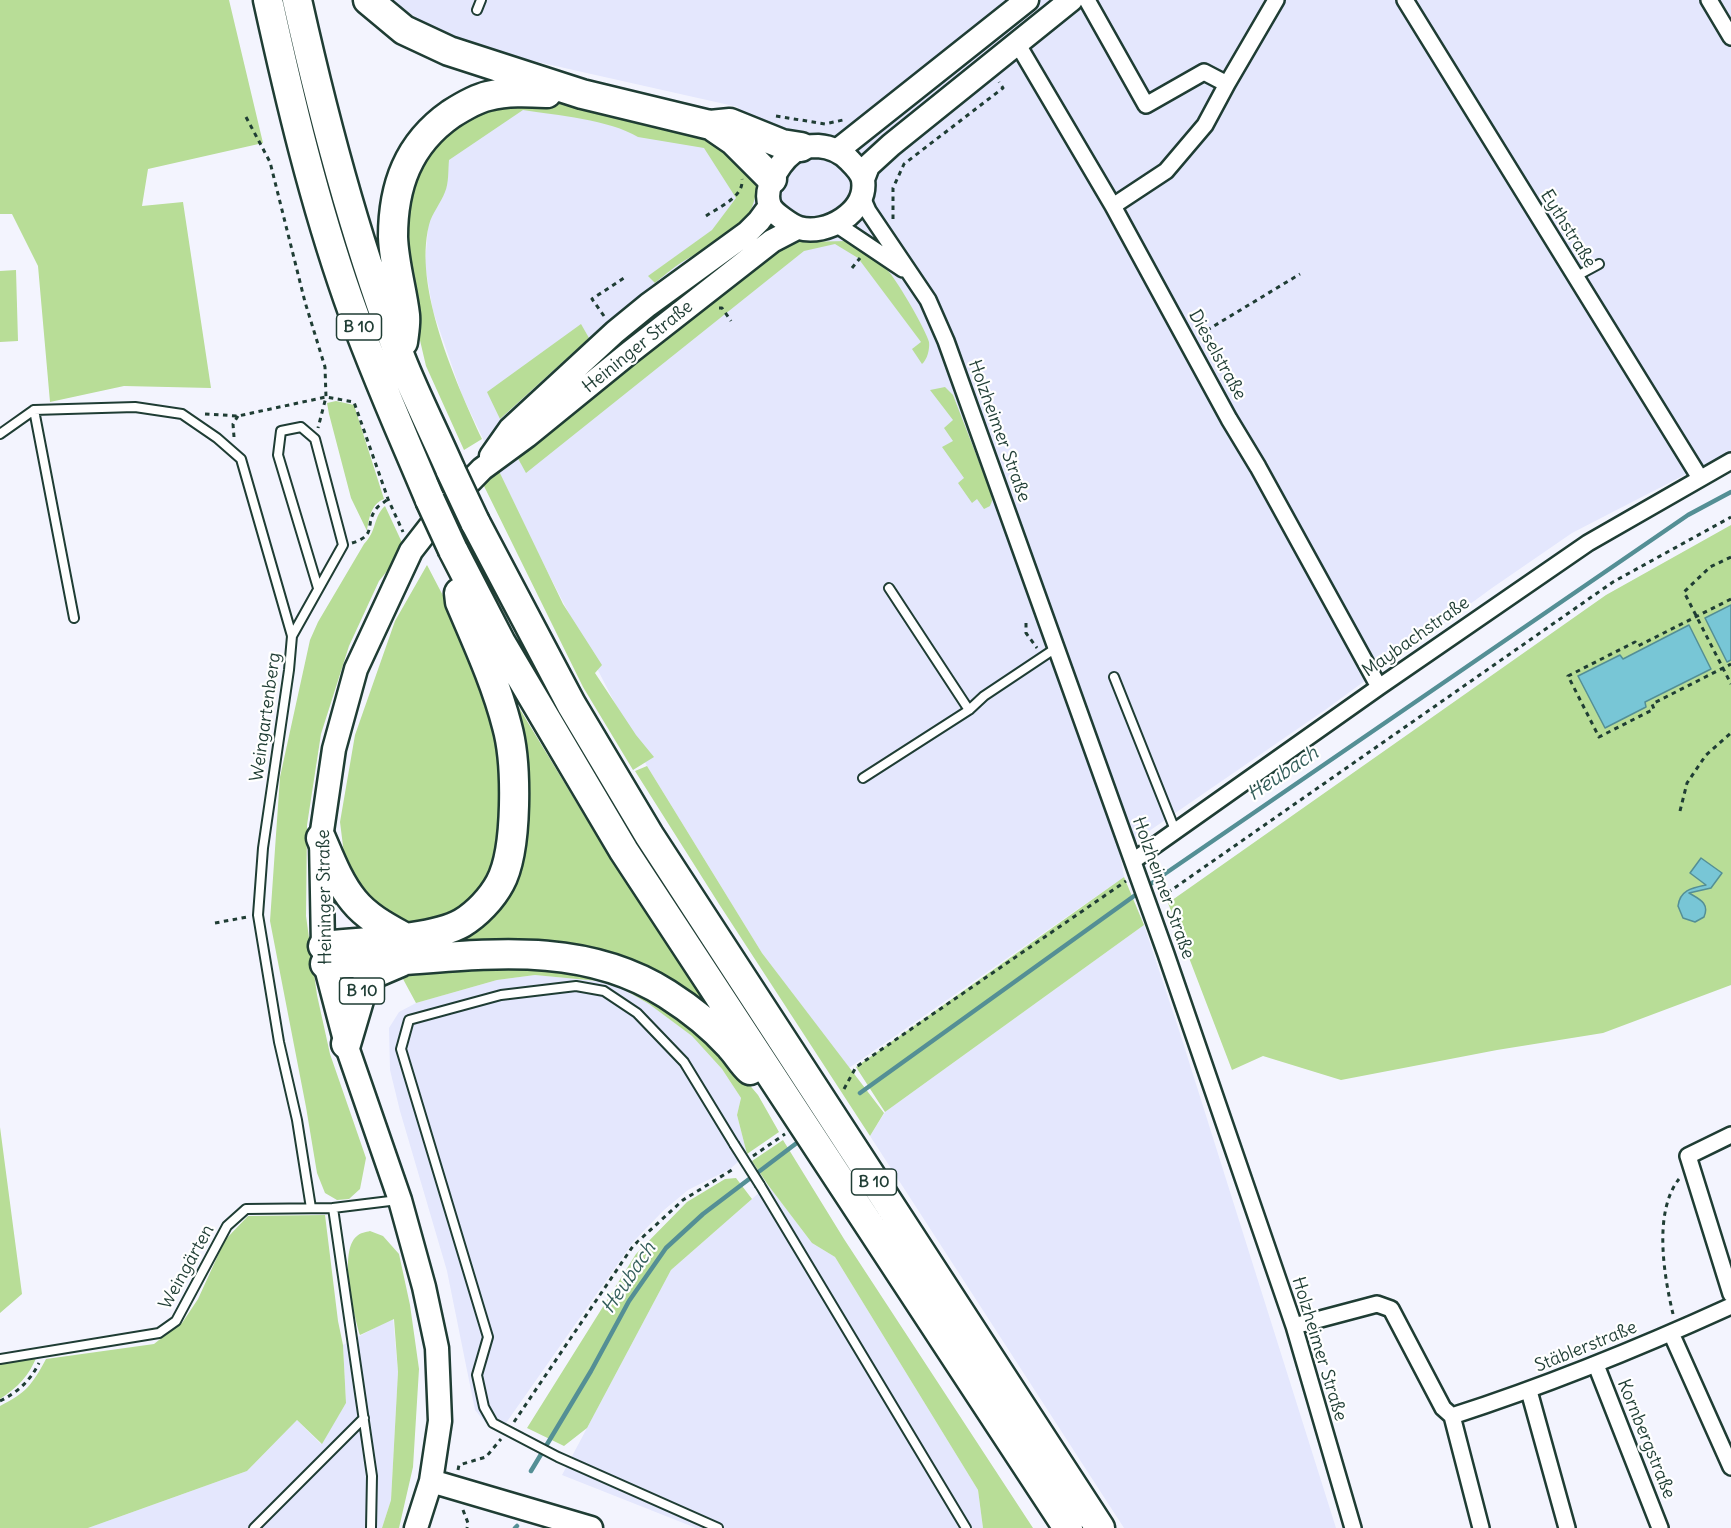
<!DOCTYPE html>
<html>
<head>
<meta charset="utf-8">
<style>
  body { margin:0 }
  canvas { display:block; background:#f3f4fe }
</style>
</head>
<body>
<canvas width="1731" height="1528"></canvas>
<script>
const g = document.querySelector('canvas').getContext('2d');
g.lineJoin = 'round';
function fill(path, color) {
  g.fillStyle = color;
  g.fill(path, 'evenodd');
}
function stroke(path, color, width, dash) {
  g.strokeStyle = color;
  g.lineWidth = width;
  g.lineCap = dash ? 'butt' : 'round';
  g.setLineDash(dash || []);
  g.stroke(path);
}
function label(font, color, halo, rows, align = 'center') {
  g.font = font + ' Delius,sans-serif';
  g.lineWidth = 4.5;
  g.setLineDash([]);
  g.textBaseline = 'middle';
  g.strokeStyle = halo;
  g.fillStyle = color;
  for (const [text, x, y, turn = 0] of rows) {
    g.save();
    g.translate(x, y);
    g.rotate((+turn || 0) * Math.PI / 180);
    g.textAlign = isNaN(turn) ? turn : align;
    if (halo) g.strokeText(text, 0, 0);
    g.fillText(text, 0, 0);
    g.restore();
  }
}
fill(new Path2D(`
  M391 0H1731V451L1572 533 1492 588 1325 710 1139 838 1119 849 1124 877 849 1068 762 953 647 766 540 557 462 395 433 311 425 265 431 190 460 139 511 109 588 106 722 150 738 107 520 58 447 39Z
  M1144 925 1179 1030 1336 1528H1124L870 1136 885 1112Z
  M535 975 598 981 623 989 649 1004 692 1036 722 1069 741 1098 737 1115 747 1154 730 1169 688 1190 664 1210 633 1242 499 1433 485 1422 475 1410 447 1271 400 1111 390 1070 389 1028 399 1012 416 1003 497 980Z
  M768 1185 812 1243 835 1257 978 1490 983 1528H696L562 1475 671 1270Z
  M393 1318 398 1372 391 1500 382 1528H88L247 1471 297 1420 321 1444 346 1403 343 1345Z`), '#e4e7fd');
fill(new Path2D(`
  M0 0H229L263 143 148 169 142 206 183 202 211 388 124 386 50 402 38 266 12 214H0Z
  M551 101 587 105 714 138 756 179C760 223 722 240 689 258 677 264 666 274 655 283L648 276 712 230 736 198 704 148 638 137C610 120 556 115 523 110L449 160C448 170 449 183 445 192 441 203 432 213 429 225 413 288 456 382 482 439L464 450 426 366 400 255 418 156 469 109Z
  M848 241C863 250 877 259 889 272 898 282 926 330 929 342 930 349 927 360 922 364L912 349 921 342 858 258 835 244 804 251 526 473 515 453 784 245 798 242Z
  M16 270 18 341 0 342V271Z
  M581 324 589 338 500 419 487 392Z
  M945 387 953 395 991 493 992 501 990 506 984 509 977 499 972 503 958 483 964 478 942 447 953 441 944 428 953 420 930 390Z
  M336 401 354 405 384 499C371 504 369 518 367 531L351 498 329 414 327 403Z
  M498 469 563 604 602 665 595 673 636 735 654 757 633 770 583 687 483 484Z
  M385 506 405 549 379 581 349 646 321 734 307 825 306 916 317 995 330 1054 366 1158 360 1189 349 1199 337 1200 325 1193 317 1173 306 1107 270 921 280 777 310 640 318 622 364 544C377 531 373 517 385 506Z
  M1731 525V985L1603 1033 1497 1050 1341 1080 1263 1056 1232 1070 1168 903 1606 595Z
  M427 565 476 659 506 779 500 859 471 903 443 921 417 923 391 919 362 896 345 862 340 822 355 735 395 621Z
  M507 688 613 863 714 1012 634 968 352 948 497 901Z
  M647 766 762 953 884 1113 870 1136 719 904 635 771Z
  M1124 877 1144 925 885 1112 856 1067Z
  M515 964 574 966 647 990 719 1049 758 1095 779 1132 747 1154 737 1115 741 1098 722 1069 692 1036 649 1004 623 989 598 981 535 975 497 980 416 1003 403 979 416 972Z
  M0 1127 22 1294 0 1313Z
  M783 1140 844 1239 1033 1528H983L978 1490 835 1257 812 1243 768 1185 752 1161Z
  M736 1178 752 1199 671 1270 587 1428 564 1446 527 1428 636 1254 687 1202 725 1179Z
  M325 1215 338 1321 343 1345 346 1403 322 1444 297 1420 247 1471 88 1528H0V1406C26 1393 32 1385 46 1359L154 1344 159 1340 182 1323 198 1299 225 1240 248 1216Z
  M370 1231 383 1236 399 1254 410 1305 419 1369 413 1467 399 1528H382L391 1500 398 1372 394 1319 360 1335C354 1315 338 1251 357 1236 360 1233 366 1232 370 1231Z
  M37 1356C29 1376 18 1387 0 1399V1362Z`), '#b8dd97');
const water = new Path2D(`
  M1731 605V660L1727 662 1705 618Z
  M1689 625 1711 669 1645 702 1646 707 1605 728 1578 676 1620 655 1623 659Z
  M1701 858 1722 873 1711 888 1689 893C1699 899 1710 903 1704 917L1695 922 1683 918 1678 906C1680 890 1692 888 1706 885L1690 873Z`);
fill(water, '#78c6d6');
stroke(water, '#548f95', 1.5);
stroke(new Path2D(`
  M860 1093 1166 873 1688 515 1731 492
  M531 1471 591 1371 629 1301 666 1248 703 1214 798 1142
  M515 1528 517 1526`), '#548f95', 4.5);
const lane = new Path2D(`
  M477 10 481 0
  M1575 277 1599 264
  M34 410 74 618
  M0 434 34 410 135 407 182 414 217 438 241 459 292 636 289 670 263 848 258 915 279 1042 297 1120 311 1208
  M889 588 969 710
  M292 636 343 545 315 439 301 427 281 431 278 455 318 588
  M1114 677 1175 830
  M863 778 969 710 984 696 1056 648
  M760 1185 966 1528
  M333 1208 372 1476 371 1528
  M0 1359 159 1333 176 1321 227 1226 246 1209 333 1208 398 1200
  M254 1528 364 1418
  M718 1528 558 1457 493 1423 484 1407 477 1375 488 1337 401 1049 409 1020 501 995 576 986 604 991 637 1013 684 1062 734 1144`);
const street = new Path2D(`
  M1087 0 1146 105 1204 72 1227 84
  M1405 0 1700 478
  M1709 0 1731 37
  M1017 43 1113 206 1229 419 1258 467 1379 687
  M861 195 868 211 928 300 946 341 1166 954 1294 1326 1353 1528
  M1113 206 1166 171 1205 125 1227 84 1276 0
  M836 224 903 269
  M1133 861 1379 687 1588 543 1731 461
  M1731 1135 1688 1156 1731 1294
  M1294 1326 1377 1304 1391 1309 1443 1408 1452 1416 1481 1528
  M1671 1333 1731 1467
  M1596 1365 1660 1528
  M1529 1391 1567 1528
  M1452 1416C1548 1385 1639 1348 1731 1306`);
const secondary = new Path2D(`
  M818 146C831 147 841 151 850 161 855 166 862 174 863 180 868 212 826 236 799 228 792 226 773 213 770 206 762 187 783 156 800 148 805 146 812 146 818 146Z
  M838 150 1027 0
  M863 179 868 166 891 145 1071 0
  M491 456 510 429 615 332 648 305 747 233 759 221 770 206
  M431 1481 591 1528
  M416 1528 431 1481 440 1421 437 1348 424 1287 400 1200 346 1044 325 964 323 946 321 838 334 749 356 669 411 551 446 506 482 469 527 436 629 353 772 241 797 228`);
const highway = new Path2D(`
  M268 0C290 100 314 201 348 298 372 367 402 433 430 500
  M297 0C324 121 356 243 401 359 416 397 435 434 451 471
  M368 0 404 30 449 51 582 94 710 125 730 123 782 144 801 147
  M715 128 734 141 772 179
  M403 342C404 333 406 324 405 315 402 289 394 264 393 237 393 186 408 144 451 114 462 107 475 99 488 96 508 91 527 92 547 93
  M475 522 571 704 649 835 1100 1528
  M453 550 501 643 624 851 1068 1528
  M321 838C330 859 339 883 354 901 367 917 386 927 404 937
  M323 946C359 942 433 940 462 923 477 914 492 898 500 883 518 850 517 762 507 726 496 683 477 642 460 602L459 593
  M325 964C352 963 379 962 406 960 496 953 587 943 667 994 689 1008 712 1026 730 1046 737 1053 742 1063 750 1070
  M346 1044 362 990 373 974 401 962`);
stroke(lane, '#1f3d34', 12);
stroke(street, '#1f3d34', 20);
stroke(secondary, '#1f3d34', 27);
stroke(highway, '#1f3d34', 33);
stroke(new Path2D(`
  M776 116 825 124 843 120
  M246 117 270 162 305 302 325 367 326 397 318 428
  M706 216C719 207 744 197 742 179
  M893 219V188L904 164 1003 88 999 82
  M852 268 860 258
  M719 308H722L731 321
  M604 316 592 299 627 276
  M1199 335 1300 274
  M205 414 238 416 326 397 354 402 388 499 403 532
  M234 437 233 424 238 416
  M352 543C378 535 364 525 376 509 379 505 385 502 388 499
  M1731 557 1710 567 1684 592 1731 684
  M1731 599 1638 646 1635 642 1568 676 1599 737 1654 709 1652 704 1731 664
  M1026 623V633L1037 648
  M1680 811 1687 783 1706 755 1731 733
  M1160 898 1613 582 1731 517
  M215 923 247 917
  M844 1089 856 1067 1126 881
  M753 1156 785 1134
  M1673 1314C1664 1276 1653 1212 1679 1179
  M0 1401C18 1392 30 1381 39 1363
  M514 1422 633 1246 683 1200 735 1168
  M458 1470 459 1465 486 1457 501 1439
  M463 1510 468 1523 467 1528`), '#1f3d34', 3, [4.5, 4.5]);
stroke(lane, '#fff', 8);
stroke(street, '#fff', 15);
stroke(secondary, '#fff', 22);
stroke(highway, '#fff', 28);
const laneBridge = new Path2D(`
  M734 1144 760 1185`);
const highwayBridge = new Path2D(`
  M451 471 475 522
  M430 500 453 550`);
stroke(laneBridge, '#1f3d34', 12, []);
stroke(highwayBridge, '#1f3d34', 33, []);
stroke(laneBridge, '#fff', 8);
stroke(highwayBridge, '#fff', 28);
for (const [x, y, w] of [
  [359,327,45],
  [362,991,45],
  [874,1182,45]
]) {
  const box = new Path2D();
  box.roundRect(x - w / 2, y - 13, w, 26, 4.5);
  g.fillStyle = '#fff';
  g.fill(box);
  stroke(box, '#1f3d34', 1.5);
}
label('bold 16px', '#1f3d34', null, [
  ["B 10",359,327],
  ["B 10",362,991],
  ["B 10",874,1182]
]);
label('18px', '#1f3d34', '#fff', [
  ["Eythstraße",1568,229,58],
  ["Heininger Straße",638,347,-39],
  ["Dieselstraße",1217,355,61],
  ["Holzheimer Straße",999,431,70],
  ["Maybachstraße",1416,637,-35],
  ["Weingartenberg",266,717,-82],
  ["Holzheimer Straße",1163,888,70],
  ["Heininger Straße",325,897,-91],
  ["Weingärten",187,1267,-61],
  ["Stäblerstraße",1586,1347,-22],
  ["Holzheimer Straße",1319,1349,73],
  ["Kornbergstraße",1646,1439,68]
]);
label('italic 20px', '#355f5c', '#fff', [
  ["Heubach",1283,774,-34],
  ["Heubach",629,1278,-56]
]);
</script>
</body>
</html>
